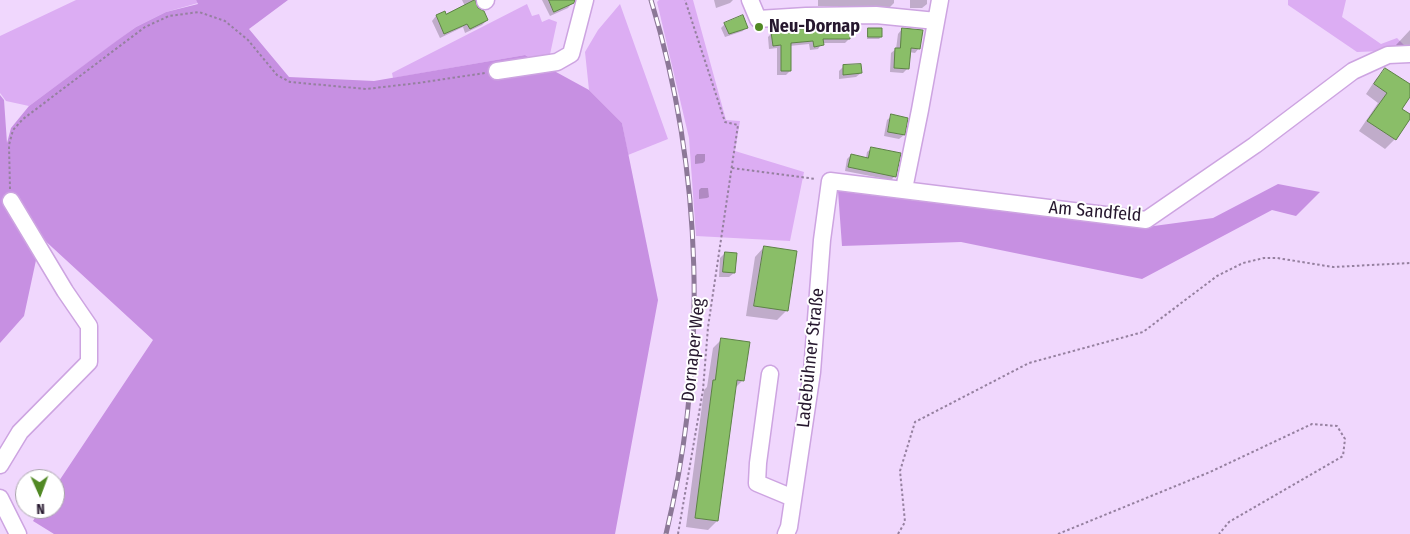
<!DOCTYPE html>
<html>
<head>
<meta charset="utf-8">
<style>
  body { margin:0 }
  #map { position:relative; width:1410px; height:534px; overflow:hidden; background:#f0d7fd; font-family:"Fira Sans Condensed",sans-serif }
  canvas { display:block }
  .north { position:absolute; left:15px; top:469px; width:50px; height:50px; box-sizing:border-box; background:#fff; border:1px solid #a8a2ab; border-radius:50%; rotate:178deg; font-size:14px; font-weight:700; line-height:20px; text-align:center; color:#26172e }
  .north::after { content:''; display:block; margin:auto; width:18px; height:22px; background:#518924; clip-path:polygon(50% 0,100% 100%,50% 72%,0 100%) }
</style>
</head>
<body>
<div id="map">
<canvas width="1410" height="534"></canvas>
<div class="north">N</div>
</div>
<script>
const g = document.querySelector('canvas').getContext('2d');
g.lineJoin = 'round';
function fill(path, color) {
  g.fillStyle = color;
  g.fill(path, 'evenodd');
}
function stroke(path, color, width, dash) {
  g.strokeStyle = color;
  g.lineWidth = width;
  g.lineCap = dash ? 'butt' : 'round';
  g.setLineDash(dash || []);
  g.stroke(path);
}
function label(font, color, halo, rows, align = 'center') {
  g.font = font + ' "Fira Sans Condensed",sans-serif';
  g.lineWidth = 4;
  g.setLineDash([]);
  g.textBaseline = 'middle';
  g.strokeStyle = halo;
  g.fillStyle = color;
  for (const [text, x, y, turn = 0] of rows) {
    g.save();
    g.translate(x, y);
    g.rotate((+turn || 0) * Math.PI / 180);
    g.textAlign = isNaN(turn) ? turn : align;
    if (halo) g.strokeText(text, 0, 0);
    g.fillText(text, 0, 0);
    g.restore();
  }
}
fill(new Path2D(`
  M76 0H196L198 3 166 12 136 27 29 106 6 101 0 93V36Z
  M659 0H693L726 120 740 121 735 151 804 172 790 241 696 236 689 138 657 2Z
  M1288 0H1346L1342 17 1381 44 1397 38 1409 50 1357 52 1288 5Z
  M527 4 532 16 539 14 542 22 549 19 557 22 549 59 540 63 525 55 393 78 392 73Z
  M620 4 668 139 628 155 622 123 589 90 585 52 598 30Z`), '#dcadf3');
fill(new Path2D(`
  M196 0H288L249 29 289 77 374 81 525 55 589 90 622 123 658 300 615 534H54L33 521 40 509H55V487L153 340 41 237 24 316 0 343V95L4 100 7 143 11 128 29 106 115 42 136 27 166 12 198 4Z
  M1278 184 1320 192 1296 216 1272 210 1142 279 961 242 842 246 838 191 1139 228 1213 218Z`), '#c790e2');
fill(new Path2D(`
  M462 0H475L474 4 487 20 482 25 465 33 463 27 440 38 432 21 436 16 445 13 446 15 465 6Z
  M542 0H571L572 3 568 8 550 16Z
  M714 0H733L730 3 716 8Z
  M818 0H894V3L890 7 818 6Z
  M910 0H927V4L922 8H910Z
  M725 24 746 27 743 31 725 37 721 28Z
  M869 29 881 37 879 39H867V31Z
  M902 29 919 48 915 53 909 52 908 68 903 73 890 72 891 53 896 49 898 34Z
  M1410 30V51L1401 50 1396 45Z
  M772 33 849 39 845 43H822L818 49 810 50 809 44 789 46 790 71 786 75H777V48L769 49 768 37Z
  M843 67 861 73 856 77 839 79V71Z
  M1386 70 1410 86V95L1401 109 1410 116 1395 139 1385 149 1359 131 1378 103 1366 94 1376 79Z
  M892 116 907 119 904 135 899 139 884 136 887 120Z
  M871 149 895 176 891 180 845 171 847 159 851 155 866 158 867 152Z
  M697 154H705V161L703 163 695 164V156Z
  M701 188H708L709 197 707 198 699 199V190Z
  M764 247 795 252 786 311 777 320 746 316 755 257Z
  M725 253 734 273 729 277H719L720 258Z
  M722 339 743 380 735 388 717 521 708 530 686 527 704 390 707 387 713 348Z`), '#0003');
const building = new Path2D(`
  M475 0 478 8 484 11 488 20 470 29 467 24 444 34 436 15 445 11 446 14Z
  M549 0H575L574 3 554 12Z
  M743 15 748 28 729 34 724 23Z
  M850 25V39H823L824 45 814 47 813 41 791 43V71H781V45L773 46 771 32Z
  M868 28H882V37H868Z
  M902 28 923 30 920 49 911 48 909 69 894 68 895 48H900Z
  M861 64 862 73 843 75V65Z
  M1385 68 1410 84V97L1402 109 1410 114V119L1396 140 1367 121 1387 93 1374 84Z
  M891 114 908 118 905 135 888 132Z
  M871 147 901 153 896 177 848 167 851 154 868 158Z
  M764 246 797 251 788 311 754 306Z
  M725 252 737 253 735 273 723 272Z
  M721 338 750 342 744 381 737 380 718 521 695 518 713 380H715Z`);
fill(building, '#8abe68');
stroke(building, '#5d8246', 1);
const minor = new Path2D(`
  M750 0 758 19 806 16 876 15 936 21
  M485 1 486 0
  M497 71 557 62 571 54 585 0
  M904 189 920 110 940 0
  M770 374 758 463 757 483 793 498
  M0 465 20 432 89 362V326L65 291 11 201
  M0 498 18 534
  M786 534 789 527 812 372 822 240 830 181 1146 220 1255 145 1353 71 1388 55 1410 54`);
stroke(minor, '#cda4e1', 19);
stroke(new Path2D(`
  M732 168 816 179
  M10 189 9 145 13 130 23 119 145 27 169 16 199 12 225 21 248 40 277 75 290 82 366 89 418 83 485 73
  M678 534 703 390 708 327 738 125 725 122 685 0
  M898 534 905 522 900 471 915 422 1029 363 1143 332 1217 276 1243 263 1264 258H1277L1333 267 1410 263
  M1058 534 1210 472 1312 424 1337 426 1345 439 1343 456 1229 522 1219 534`), '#95809f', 2, [2.5, 2.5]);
stroke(minor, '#fff', 16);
const rail = new Path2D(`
  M651 0C703 171 708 360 666 534`);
stroke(rail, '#8c7897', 5);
stroke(rail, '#fff', 3, [9]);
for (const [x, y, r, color] of [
  [759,27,5,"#518924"]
]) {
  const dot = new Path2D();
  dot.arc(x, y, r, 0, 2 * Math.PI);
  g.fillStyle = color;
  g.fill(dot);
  stroke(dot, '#fff', 2);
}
label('bold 18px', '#26172e', '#fff', [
  ["Neu-Dornap",769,27]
], 'left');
label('18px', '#26172e', '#fff', [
  ["Am Sandfeld",1095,212,5],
  ["Dornaper Weg",694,350,-84],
  ["Ladebühner Straße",811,358,-84]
]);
</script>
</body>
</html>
